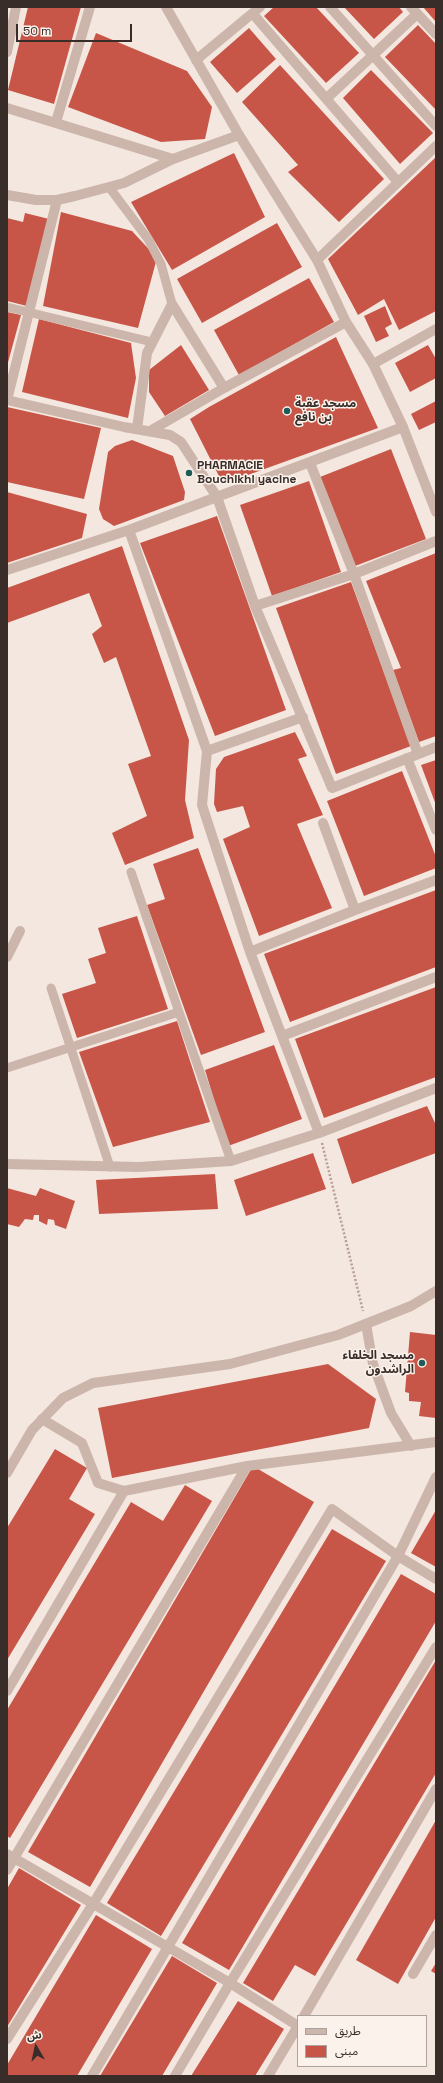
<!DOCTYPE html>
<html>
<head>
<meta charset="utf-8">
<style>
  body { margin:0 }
  #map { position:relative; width:443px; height:2083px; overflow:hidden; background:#f3e7df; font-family:"Space Grotesk","Noto Sans Arabic",sans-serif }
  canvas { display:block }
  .frame { position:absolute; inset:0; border:8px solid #392d2a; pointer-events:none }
  .legend { position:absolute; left:297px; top:2015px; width:130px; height:52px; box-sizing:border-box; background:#fbf2eb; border:1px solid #ada39e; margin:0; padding:5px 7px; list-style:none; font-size:12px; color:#392d2a }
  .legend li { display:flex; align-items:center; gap:8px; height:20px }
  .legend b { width:20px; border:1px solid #ada39e }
  .north { position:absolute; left:16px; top:2027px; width:40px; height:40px; -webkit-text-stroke:3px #fbf2eb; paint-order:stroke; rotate:351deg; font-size:11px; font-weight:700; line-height:16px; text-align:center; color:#392d2a }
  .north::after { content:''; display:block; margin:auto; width:14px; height:18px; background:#392d2a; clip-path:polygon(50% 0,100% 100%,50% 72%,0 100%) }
  .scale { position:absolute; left:16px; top:24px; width:116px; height:18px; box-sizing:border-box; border:2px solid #392d2a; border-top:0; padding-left:5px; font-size:12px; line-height:14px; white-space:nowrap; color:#392d2a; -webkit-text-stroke:3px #fbf2eb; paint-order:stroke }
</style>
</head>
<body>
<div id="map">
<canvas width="443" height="2083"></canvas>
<div class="frame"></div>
<ul class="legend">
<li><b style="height:5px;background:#ccb5aa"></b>طريق</li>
<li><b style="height:11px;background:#c85648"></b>مبنى</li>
</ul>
<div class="north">ش</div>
<div class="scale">50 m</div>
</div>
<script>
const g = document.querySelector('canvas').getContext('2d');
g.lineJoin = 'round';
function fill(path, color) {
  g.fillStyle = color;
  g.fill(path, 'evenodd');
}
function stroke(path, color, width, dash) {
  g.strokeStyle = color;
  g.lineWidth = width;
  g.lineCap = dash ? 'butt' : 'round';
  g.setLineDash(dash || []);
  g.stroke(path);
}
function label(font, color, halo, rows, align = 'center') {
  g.font = font + ' "Space Grotesk","Noto Sans Arabic",sans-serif';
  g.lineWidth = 3;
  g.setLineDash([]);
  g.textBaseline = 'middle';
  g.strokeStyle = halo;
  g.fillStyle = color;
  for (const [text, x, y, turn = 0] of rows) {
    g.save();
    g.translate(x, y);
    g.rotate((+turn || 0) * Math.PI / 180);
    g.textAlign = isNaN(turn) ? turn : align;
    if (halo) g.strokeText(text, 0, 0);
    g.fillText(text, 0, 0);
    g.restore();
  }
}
fill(new Path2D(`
  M28 7H81L54 104 8 90Z
  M274 7H316L359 53 326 83 264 16Z
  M344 7H399L403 12 374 39Z
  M423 7H436V22Z
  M418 25 436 44V110L385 57Z
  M249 28 276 59 237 93 210 62Z
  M96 33 187 71 212 107 205 139 161 142 68 107Z
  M280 65 384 179 339 222 288 172 298 165 242 102Z
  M371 70 433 133 400 164 343 98Z
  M234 153 265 217 172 270 131 202Z
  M436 157V311L399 330 384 299 358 315 328 259Z
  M61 212 132 231 157 258 138 328 43 306Z
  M25 213 49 219 27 306 7 301V218L23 222Z
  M277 223 302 267 202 323 177 279Z
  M309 278 334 322 239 375 214 330Z
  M385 306 392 324 385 328 389 336 376 342 364 316Z
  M7 312 21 315 7 366Z
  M39 319 131 343 136 378 128 418 22 392Z
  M336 337 378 428 223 484 190 419 209 407Z
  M181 345 209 390 165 416 149 392V370Z
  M428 345 436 359V378L410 392 395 363Z
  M436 401V422L419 430 411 414Z
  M7 407 101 428 84 499 7 482Z
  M132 440 173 456 185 492 184 500 114 526 103 519 99 509 108 452 115 446Z
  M391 449 426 539 355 566 320 477Z
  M309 481 341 572 272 596 240 505Z
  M7 492 87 514 82 538 7 563Z
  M217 516 286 710 215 736 140 543Z
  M122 546 189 740 185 800 194 838 125 865 112 833 147 816 128 764 151 756 116 657 104 663 92 634 102 626 89 593 7 623V588Z
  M436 553V736L419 742 393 670 401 668 366 581Z
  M351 582 411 746 336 774 276 608Z
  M295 732 307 756 298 759 323 815 297 824 332 908 259 936 223 839 250 827 243 806 217 812 214 804 216 769 224 757Z
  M436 760V805L421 765Z
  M402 771 436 857V868L364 896 327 801Z
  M198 848 265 1032 201 1055 147 905 165 899 153 864Z
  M436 890V967L290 1022 264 954Z
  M137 916 168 1009 77 1038 62 994 96 983 88 959 106 953 98 928Z
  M436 987V1077L324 1118 295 1039Z
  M177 1021 210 1122 113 1147 79 1052Z
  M274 1045 302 1119 228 1146 205 1070Z
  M427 1106 436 1125V1153L352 1184 337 1139Z
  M313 1153 326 1189 246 1216 234 1180Z
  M215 1174 218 1209 99 1214 96 1180Z
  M7 1188 36 1196 40 1188 75 1201 66 1229 55 1225 54 1220 48 1219 47 1225 39 1221V1215H34L33 1220 25 1219 19 1227 7 1224Z
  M410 1332 436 1335V1418L419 1416 421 1402 409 1401V1393L405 1392Z
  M328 1364 376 1399 369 1428 112 1478 98 1408Z
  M55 1449 87 1468 69 1499 95 1514 7 1660V1528Z
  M253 1466 314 1502 90 1887 28 1852Z
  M185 1485 212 1501 10 1838 7 1836V1710L131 1502 163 1521Z
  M436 1510V1567L411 1553Z
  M332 1529 386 1561 161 1936 107 1903Z
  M401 1574 436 1594V1621L229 1970 182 1943Z
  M436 1660V1773L315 1976 295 1965 273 2001 243 1983Z
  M436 1820V1917L398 1984 356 1960Z
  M19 1868 81 1905 7 2027V1889Z
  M96 1915 152 1949 77 2076H7V2065Z
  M172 1956 217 1983 162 2076H100Z
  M436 1963V1974L431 1971Z
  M238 2001 284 2029 255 2076H191Z`), '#c85648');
stroke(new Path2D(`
  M322 1143 363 1311`), '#b89f94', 2.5, [2, 2]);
stroke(new Path2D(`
  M109 187 148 239 161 264 172 304
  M7 307 152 342
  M131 872 179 1012
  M51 988 110 1167
  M7 1068 179 1012 231 1161`), '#ccb5aa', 9);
stroke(new Path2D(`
  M330 7 436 126
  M411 7 436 34
  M253 14 398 182
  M7 52 16 7
  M196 60 260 7
  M327 98 417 14
  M7 108 173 159
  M56 122 90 7
  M7 195 36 200H57L75 196 124 183 173 159 239 135
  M317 260 436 146
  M172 304 224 388
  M373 364 436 329
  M7 400 124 427 170 435 181 442 217 497 255 606 332 788 436 747
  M7 400 57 200
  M137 429 147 353 172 304
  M150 431 224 388 346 322
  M310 463 354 574 418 754
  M129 530 207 751 202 805 250 952 319 1133
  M7 570 129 530 403 427
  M255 606 354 574 436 541
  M207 751 303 717
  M407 758 436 830
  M323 823 355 910
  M250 952 355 910 436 880
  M7 957 20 931
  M282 1036 436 977
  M7 1164 139 1167 231 1161 319 1133 436 1088
  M366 1324 373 1364 391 1413 411 1446
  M42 1419 82 1443 98 1483 124 1491 247 1466 436 1442
  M7 1691 124 1491
  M7 1854 230 1983 298 2026
  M7 1870 247 1466
  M413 1974 436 1935
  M304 2016 436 1789
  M7 2039 93 1904 332 1509 398 1556 436 1579
  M92 2076 398 1556 436 1477
  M175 2076 230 1983 436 1647
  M268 2076 298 2026`), '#ccb5aa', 10);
stroke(new Path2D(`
  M166 7 239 135 317 260 346 322 373 364 403 427 436 512
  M7 1473 32 1430 63 1398 93 1383 230 1364 338 1335 411 1306 436 1291`), '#ccb5aa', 10);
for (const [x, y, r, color] of [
  [287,411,4,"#1e5c58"],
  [189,473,4,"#1e5c58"],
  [422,1363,4,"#1e5c58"]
]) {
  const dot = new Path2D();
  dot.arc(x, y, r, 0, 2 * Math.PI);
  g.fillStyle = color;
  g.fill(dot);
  stroke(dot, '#fbf2eb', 1.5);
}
label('bold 12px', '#392d2a', '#fbf2eb', [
  ["مسجد عقبة",295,404],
  ["بن نافع",295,418],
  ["PHARMACIE",197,466],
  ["Bouchikhi yacine",197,480],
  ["مسجد الخلفاء",414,1356,"right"],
  ["الراشدون",414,1370,"right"]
], 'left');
</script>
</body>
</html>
